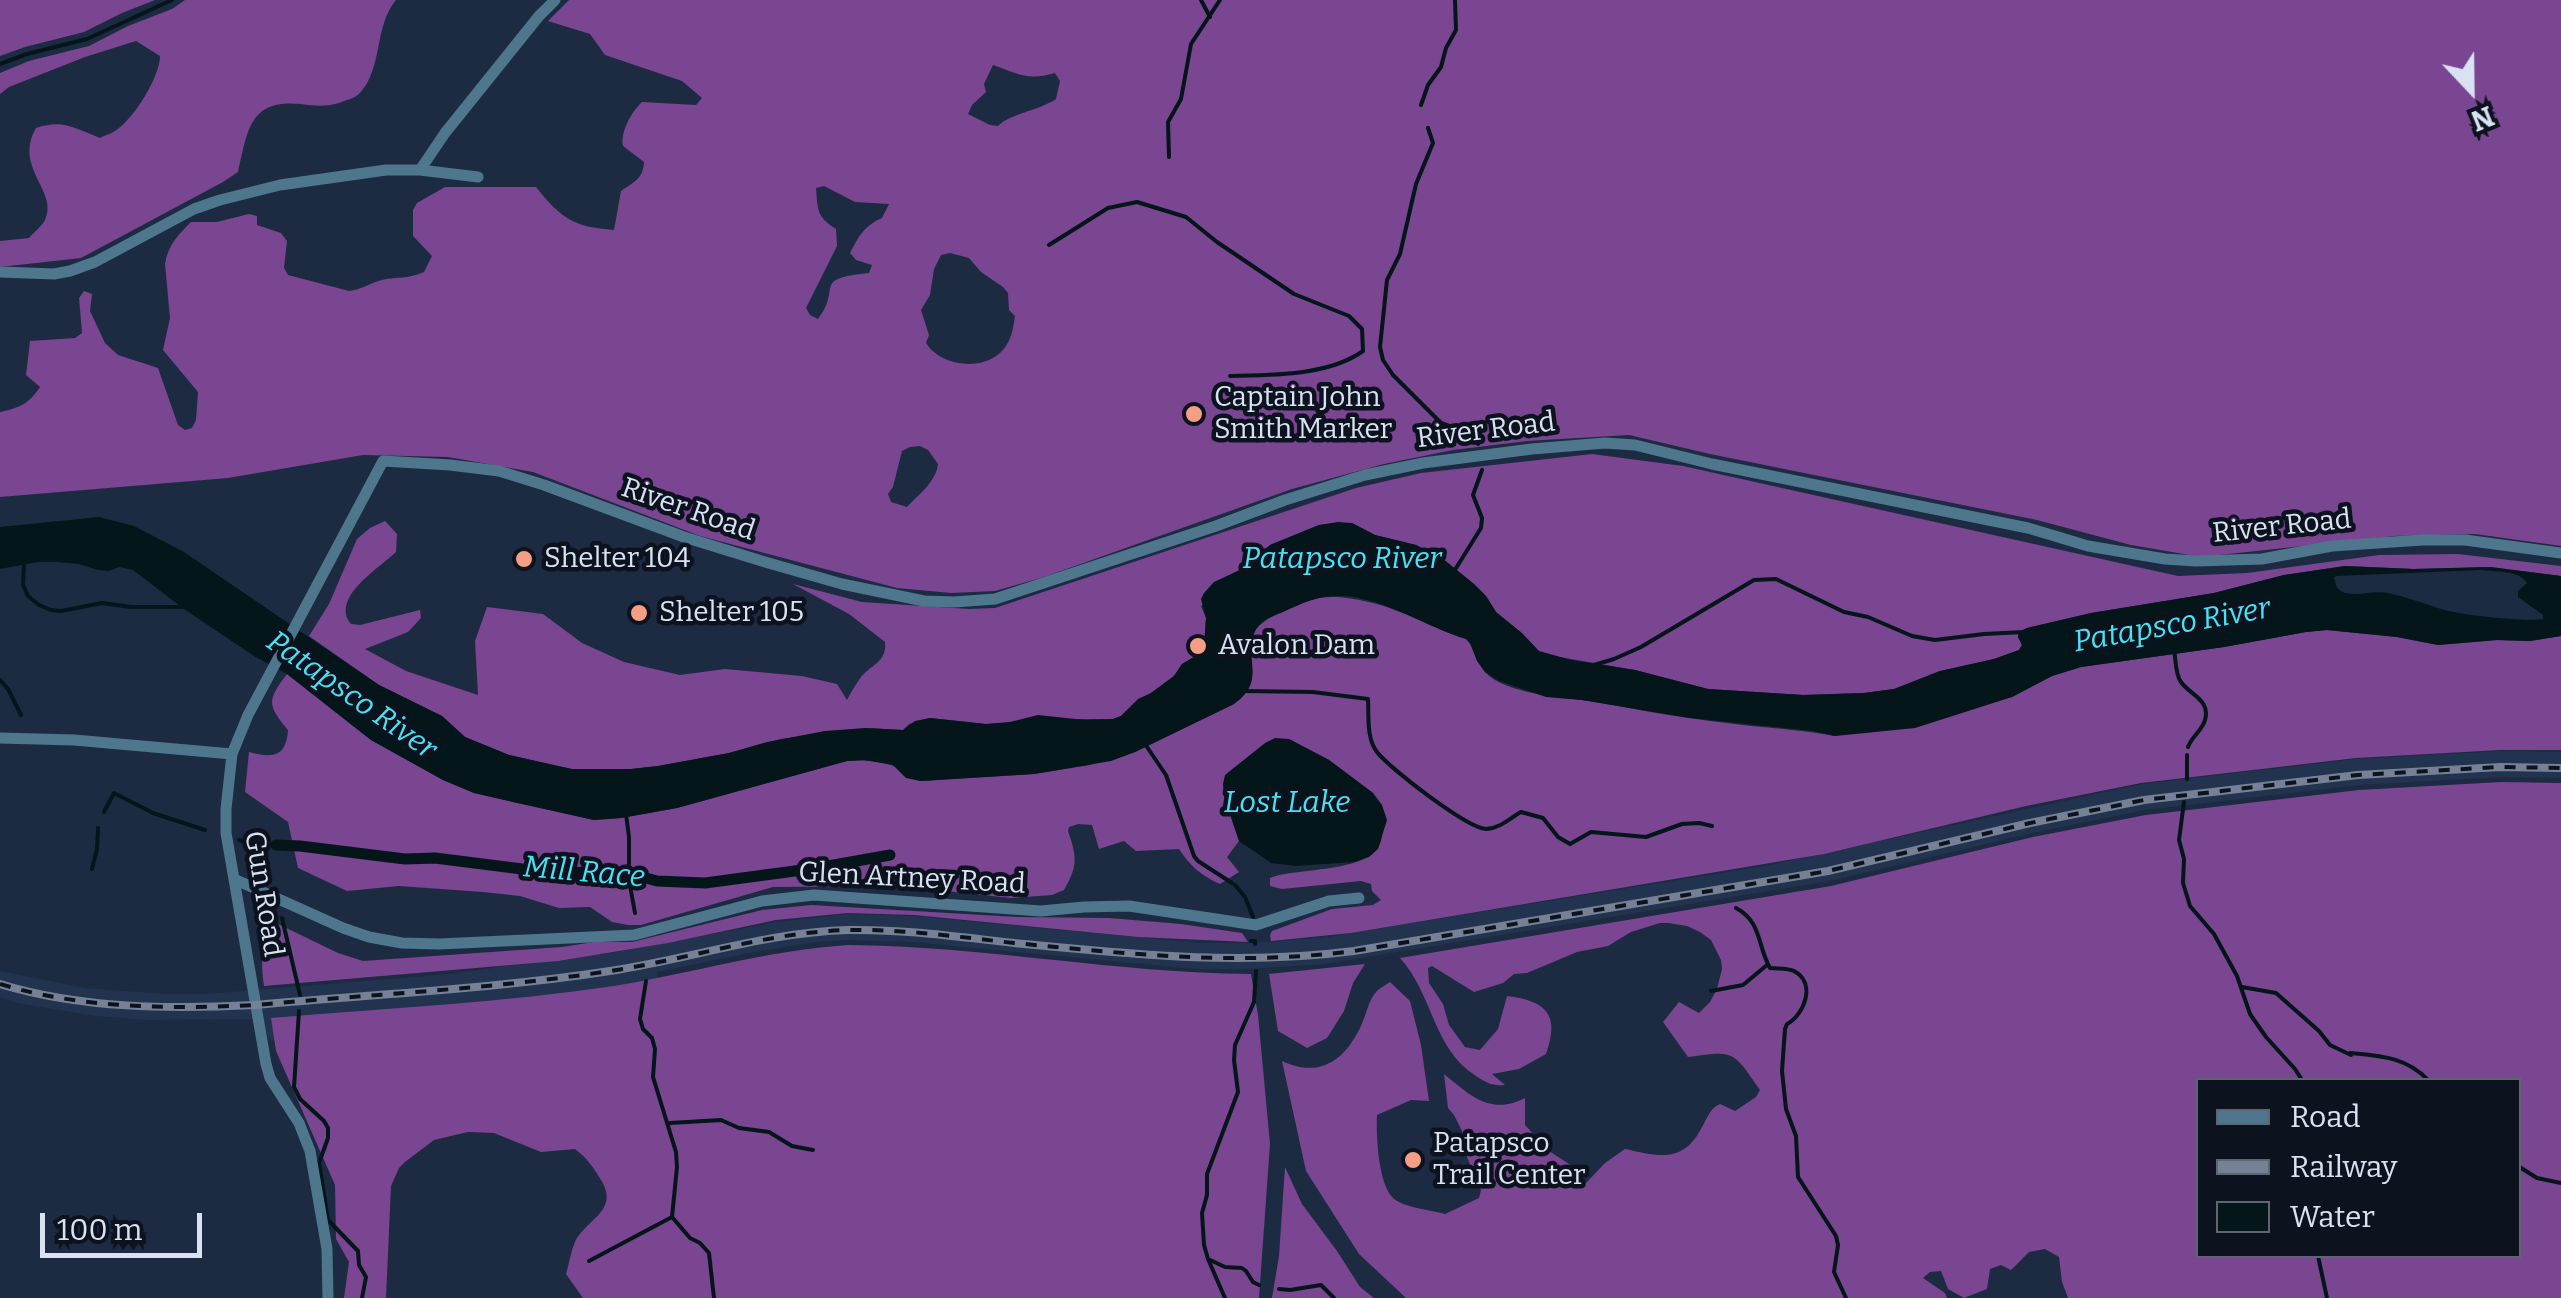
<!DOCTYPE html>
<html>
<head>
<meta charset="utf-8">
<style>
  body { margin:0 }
  #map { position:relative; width:2561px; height:1298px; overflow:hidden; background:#1d2b42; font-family:Bitter,serif }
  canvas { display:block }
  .legend { position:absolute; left:2196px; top:1078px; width:325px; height:180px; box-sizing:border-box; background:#0d131e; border:2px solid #5f6673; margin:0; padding:12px 18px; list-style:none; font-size:30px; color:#d9e2f2 }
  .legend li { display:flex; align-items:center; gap:20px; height:50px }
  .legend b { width:50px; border:2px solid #5f6673 }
  .north { position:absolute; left:2421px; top:40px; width:100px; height:100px; -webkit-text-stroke:8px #0d131e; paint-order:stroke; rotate:158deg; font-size:28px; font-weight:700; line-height:40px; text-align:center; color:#d9e2f2 }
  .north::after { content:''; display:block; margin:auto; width:35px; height:45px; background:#d9e2f2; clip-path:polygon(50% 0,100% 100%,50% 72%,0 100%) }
  .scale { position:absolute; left:40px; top:1213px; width:162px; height:45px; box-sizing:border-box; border:5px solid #d9e2f2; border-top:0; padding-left:12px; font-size:30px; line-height:35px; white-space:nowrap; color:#d9e2f2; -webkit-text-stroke:8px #0d131e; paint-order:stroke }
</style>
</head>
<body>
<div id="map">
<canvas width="2561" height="1298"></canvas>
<ul class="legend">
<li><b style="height:12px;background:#4e778e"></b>Road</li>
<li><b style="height:12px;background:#768195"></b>Railway</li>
<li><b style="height:28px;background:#041619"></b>Water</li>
</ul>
<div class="north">N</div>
<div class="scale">100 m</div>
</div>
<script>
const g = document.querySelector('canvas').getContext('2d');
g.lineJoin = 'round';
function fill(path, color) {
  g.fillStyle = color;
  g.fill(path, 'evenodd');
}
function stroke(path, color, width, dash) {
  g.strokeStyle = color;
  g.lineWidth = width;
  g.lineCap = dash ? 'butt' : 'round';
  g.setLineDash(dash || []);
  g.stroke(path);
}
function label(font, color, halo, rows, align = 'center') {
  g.font = font + ' Bitter,serif';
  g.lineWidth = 9;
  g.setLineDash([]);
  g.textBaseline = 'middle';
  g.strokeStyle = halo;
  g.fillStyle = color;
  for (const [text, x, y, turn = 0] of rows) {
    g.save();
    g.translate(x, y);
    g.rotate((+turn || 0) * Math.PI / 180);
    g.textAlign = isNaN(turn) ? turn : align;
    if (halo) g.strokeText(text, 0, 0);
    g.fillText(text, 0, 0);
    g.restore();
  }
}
fill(new Path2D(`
  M2500 751 2561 752V778L2501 777 2359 785 2145 810 2032 833 1830 881 1324 964 1248 969H1198L911 942 848 940 817 942 749 953 657 972V992L269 1041 263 1019 148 1020 96 1016 18 1003 0 997V971L85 988 165 994H206L449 974 558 959 600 953 601 955 776 922 848 914 914 916 1199 943H1248L1321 938 1770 865 2142 784 2357 759Z`), '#223350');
fill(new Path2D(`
  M0 0H155L122 13 84 32 25 47 0 56Z
  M185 0H396C374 26 383 68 360 93 354 99 346 100 339 103 325 107 315 106 301 104 249 99 248 130 238 172L223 182 81 258 0 267V241L29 238C33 233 42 226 45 220 59 191 13 168 36 128 63 119 74 128 100 138 105 135 111 134 115 131 133 120 160 77 160 56L136 41 85 57 9 87 0 94V73L29 61 89 46 128 26 172 9Z
  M569 0H2561V546L2475 534 2394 536 2201 557 2131 545 2037 520 1710 454 1629 435 1527 441 1453 450 1384 464 1292 489 1044 577 995 591 951 593 897 588 700 536 533 472 448 457 363 455 228 478 0 497V412C19 408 29 404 40 387L26 375 30 341 75 338 82 333 79 298 84 291 92 294 90 311 105 343 118 355 158 368 178 425 185 430 192 428 196 420 198 392 163 350 170 318 165 264C168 245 178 235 191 222H217L249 214 257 216V225L281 233 287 241 284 268 288 275 349 291C361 290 370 283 382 280 400 276 405 280 424 272L432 256 413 236V210L417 203 445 187H536C561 218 573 227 614 230L621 191C634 182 643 179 644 162L623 146C620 132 632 111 642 102L696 105 702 98 682 81 605 55 590 34 548 21ZM993 65C1019 74 1027 81 1055 73L1060 81 1056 99C1038 111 1011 113 998 126L990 125 968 114 972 105 986 92 984 84ZM824 186 855 202 889 204 882 218C864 226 859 236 850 253L856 260 872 265 869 273C810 279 843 287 818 319L810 315 806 308 837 246 836 229C816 216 818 210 816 188ZM950 253 969 258 981 272 1003 287 1008 293 1009 310 1015 316C1013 330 1011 343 1000 353 980 371 940 366 926 343L929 335 921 310 930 295 934 269 941 255ZM920 446 928 450 938 464C936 482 919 494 907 507L891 502 888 494 893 487 902 451 910 447Z
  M1592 454 1683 466 2178 576 2247 573 2379 555 2458 554 2561 566V576L2490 567 2414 569 2345 566 2284 575 2214 593 2091 613 2027 628 2019 632 2018 637 2022 645 2019 650 1994 659 1940 671 1894 689 1864 693 1803 695 1708 689 1635 670 1548 655 1538 651 1522 634 1496 612 1486 596 1474 584 1443 559 1416 545 1375 535 1352 523 1319 525 1270 545 1253 561 1201 606 1206 618 1204 646 1199 654 1182 664 1174 676 1151 693 1138 700 1121 716 1113 719H1070L986 724 930 718 909 724 903 730 866 728 781 739 729 753 658 766 631 769H571L509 755 465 737 442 716 379 685 309 636 329 604 357 539 370 528 385 521 397 534 396 552C378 569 330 598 351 624L360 625 420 610 421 618 408 632 365 649 406 671 478 695 475 641 487 607 543 614 582 643 624 662 680 675 725 669 802 676 837 684 847 700C851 692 856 684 861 677 872 664 887 662 885 642L849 614 793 584 862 602 969 609 995 608 1356 488 1421 473Z
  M1338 597C1356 599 1374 602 1392 609 1417 618 1440 631 1466 639 1475 648 1477 663 1485 672 1505 694 1562 697 1589 701 1635 709 1681 718 1727 723 1763 728 1799 729 1835 736L2012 697 2052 676 2081 667 2224 647 2306 632 2327 630 2397 637 2438 645 2497 640 2530 641 2561 636V750H2500L2356 758 2141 783 2026 806 1824 854 1351 933 1271 941 1270 935 1272 931 1332 909 1373 905 1381 900 1372 891 1371 884 1361 881 1282 889 1270 886V878C1296 867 1372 874 1381 841 1385 827 1376 807 1373 793L1329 760 1289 739 1224 796 1239 841 1227 857 1239 872 1220 884C1202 876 1190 866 1179 849L1136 851 1124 841 1099 849 1092 825 1078 824 1069 827 1068 831C1077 857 1078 866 1064 890L1052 895 1011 898 899 886 773 887 641 925H628L612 922 590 907 559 908 520 896 483 892 399 886 347 891 298 868 288 822 245 792 249 752C272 758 286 758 288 730 267 705 267 700 287 674L371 740 443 780 474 793 594 820 621 818 677 808 847 761C861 760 877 760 891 765 903 769 908 780 921 781L1034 774 1090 765 1135 752 1234 704C1267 680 1243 661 1254 633 1260 618 1299 603 1314 599 1321 597 1330 597 1338 597Z
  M2501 782 2561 783V1298H2068L2062 1282 2059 1257 2045 1249 2029 1252 2011 1270 2001 1265 1990 1269 1987 1289 1964 1298 1948 1289 1941 1271 1930 1272 1923 1278 1945 1293 1947 1298H1406L1359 1254 1306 1171 1282 1061C1319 1078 1343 1062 1360 1028 1366 1017 1368 1000 1377 991 1381 987 1386 985 1390 982L1410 1001 1421 1045 1429 1101 1411 1100 1377 1115C1376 1135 1378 1191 1397 1201 1410 1208 1430 1210 1445 1214L1479 1198 1481 1190 1467 1157 1462 1131 1454 1115 1448 1108 1444 1074C1470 1095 1490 1116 1525 1098V1125L1549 1151 1569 1164 1576 1176 1586 1183 1605 1163 1625 1149C1658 1156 1682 1164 1701 1129 1707 1119 1709 1109 1720 1104L1735 1111 1756 1097 1760 1090C1733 1051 1735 1050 1688 1057L1663 1022 1679 1002 1699 1013 1710 1002 1717 989 1722 969 1721 960 1711 940 1700 932 1687 926 1669 923H1660L1631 932 1608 946 1577 952 1527 973 1514 974 1503 983 1474 992 1432 966 1428 968 1429 983 1443 1004 1449 1025 1465 1047 1480 1050 1498 1029 1507 996C1547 1001 1560 1015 1546 1054L1519 1069 1492 1074 1505 1085C1492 1086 1487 1083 1476 1076 1433 1049 1433 994 1400 958L1831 886 2033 837 2146 815 2359 790ZM2198 1080H2518V1256H2198Z
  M811 905 1017 917 1109 918 1181 924 1242 933 1248 942 1138 937 914 915 847 913 776 920 668 943 558 961 264 986C261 967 261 943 268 925L278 924 338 953 363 961 562 947 594 942H632L762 910Z
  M848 945C983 946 1116 973 1251 974L1258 1015 1270 1144 1259 1298H583L566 1274C569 1264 571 1251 575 1242 586 1219 620 1211 601 1180 593 1167 587 1158 575 1149L541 1152 494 1133 468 1132 434 1140 405 1162 399 1168 391 1186 386 1298H344L349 1262 336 1239 335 1185 276 1051 271 1018C385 1008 501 1003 614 986 693 973 769 950 848 945Z
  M1365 964 1353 983 1344 1011 1327 1038 1307 1048 1278 1031 1269 974Z
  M1285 1167 1302 1204 1337 1251 1360 1287 1374 1298H1272L1279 1256Z`), '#7a4591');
fill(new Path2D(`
  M99 517 134 526 184 552 379 685 442 716 465 737 509 755 572 769H631L658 766 729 753 767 742 825 731 866 728 903 730 915 721 930 718 986 724 1010 722 1038 715 1085 720 1113 719 1121 716 1138 699 1151 693 1174 676 1182 664 1199 654 1204 646 1206 618 1201 599 1204 593 1214 582 1246 567 1270 545 1319 525 1338 522 1352 523 1375 535 1416 545 1443 559 1474 584 1486 596 1496 612 1522 633 1539 651 1571 660 1635 670 1708 689 1803 695 1864 693 1894 689 1940 671 1994 659 2019 650 2022 645 2018 637 2019 632 2027 628 2091 613 2214 593 2284 575 2345 566 2414 569 2490 567 2561 576V636L2530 641 2497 640 2438 645 2397 637 2327 630 2306 632 2224 647 2081 667 2052 676 2012 697 1915 728 1835 736 1812 731 1690 718 1582 700 1546 697 1499 681 1485 672 1477 661 1470 643 1466 639C1417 624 1364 583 1312 600 1302 603 1292 608 1283 612 1271 617 1259 620 1254 634 1245 663 1266 681 1234 704L1135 752 1111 761 1034 774 921 781 906 778 893 765 864 760 847 761 677 808 621 818 594 820 513 802 474 793 443 780 371 740 287 674 254 656 184 609 133 570 119 567 109 571 98 570 79 564 57 562H38L0 569V527ZM2481 570C2496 572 2519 570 2527 583L2518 591V597L2543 615V619C2526 622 2459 615 2441 609 2423 603 2406 597 2388 593 2374 590 2352 598 2341 591 2336 588 2336 584 2334 578L2336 576Z
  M1275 738 1289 739 1329 760 1373 793 1382 805 1387 820 1378 849 1369 857 1354 862 1295 866 1271 863 1239 841 1224 796 1223 784 1225 775 1265 743Z`), '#041619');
stroke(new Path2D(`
  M1201 0 1210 17
  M0 64 27 54 87 39 172 0
  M1421 105 1428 85 1441 67 1446 48 1456 30 1455 0
  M1428 128 1433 143 1416 184 1400 254 1387 280 1380 347 1383 360 1393 375 1441 423 1468 433 1478 444
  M1169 157 1168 122 1181 99 1191 44 1220 0
  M1049 245 1108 208 1137 202 1186 217 1217 242 1294 294 1349 316 1362 329 1363 351C1328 376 1272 375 1230 376
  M24 563 23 585 28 596 39 605 51 610 61 611 102 603 131 607H183
  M1453 573 1481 528 1482 518 1473 495 1482 470
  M2174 650C2176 659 2175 674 2181 682 2190 695 2211 700 2205 720 2202 731 2192 736 2188 747
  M1594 665 1614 659 1641 647 1754 580 1776 579 1844 612 1868 617 1912 636 1935 640 1984 634 2024 632
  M0 680 8 689 21 715
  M1243 691 1313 692 1368 699C1369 715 1366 738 1377 752 1389 768 1467 828 1486 829 1499 829 1510 818 1521 812L1543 818 1558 837 1570 844 1591 832 1646 837 1682 824 1699 823 1712 826
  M1145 744 1166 775 1194 856 1198 861 1232 883
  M2187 779V755
  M2184 802 2179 840 2184 859 2183 883 2190 906 2214 934 2237 976 2250 1014 2266 1037 2295 1069 2302 1080
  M104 812 114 793 153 813 205 830
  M626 814 629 837V880L635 913
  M239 840 259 845
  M92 869 97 849 98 828
  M1235 885 1245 897 1253 917
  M1736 908C1762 922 1757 945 1770 968 1777 969 1788 968 1794 971 1817 983 1804 1015 1787 1024L1785 1029 1782 1071 1786 1109 1796 1136 1798 1177 1836 1236 1838 1245 1834 1272 1846 1298
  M282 918 300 995
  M1251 941H1255V944
  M646 981 640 1019 643 1029 652 1038 655 1049 653 1077 676 1152 677 1167 672 1217 690 1238 700 1243 709 1253 714 1298
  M2242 987 2276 993 2319 1031 2330 1045 2351 1055 2350 1053C2381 1056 2406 1057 2428 1080
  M1711 991 1743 985 1767 965
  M299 1011 294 1087 300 1099 324 1121 328 1128V1138L319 1163 328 1220 358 1251 359 1265 366 1277 362 1298
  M670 1123 721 1120 739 1128 769 1132 792 1146 813 1150
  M2518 1166 2537 1178 2561 1183
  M2318 1256 2327 1298
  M1208 1259 1225 1267 1242 1268 1246 1271 1253 1282 1259 1285
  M589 1261 672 1217
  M1279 1289 1290 1290 1321 1285 1334 1298
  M1225 1298 1208 1259 1204 1245 1202 1213 1207 1195V1174L1238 1092 1234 1060 1235 1045 1254 1002 1256 971`), '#041619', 4);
stroke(new Path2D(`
  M276 845 300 846 405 859 435 858 546 872 628 873 657 881 705 883 817 868 890 855`), '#041619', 11);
stroke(new Path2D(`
  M420 170 445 133 539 16 555 0
  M0 272 54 274 70 271 95 262 194 209 220 200 280 185 386 170H420L478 177
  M0 738 74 740 232 754
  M234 879 343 928 369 937 402 943 439 944 634 935 762 901 814 895 1041 911 1084 907 1129 906 1256 925 1329 901 1359 898
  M328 1298 327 1249 310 1151 299 1123 270 1078 266 1064 226 833V809L232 754 248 715 383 461 450 465 499 471 544 485 684 537 765 562 842 584 924 601 954 602 995 599 1216 526 1285 500 1365 475 1423 463 1532 449 1605 443 1635 445 1712 464 2028 528 2088 546 2165 559 2196 561 2262 559 2332 546 2423 540H2465L2561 553`), '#4e778e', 11);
const rail = new Path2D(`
  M0 984C83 1009 170 1009 256 1005 374 994 493 989 610 971 690 959 768 932 848 930 904 929 959 937 1014 943 1131 954 1237 966 1354 951L1828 871 2030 823 2144 800 2358 775 2500 767 2561 768`);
stroke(rail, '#768195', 8);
stroke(rail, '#0d131e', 4, [11]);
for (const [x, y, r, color] of [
  [1194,414,10,"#f49e86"],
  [524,559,10,"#f49e86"],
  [639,613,10,"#f49e86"],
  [1198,646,10,"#f49e86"],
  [1413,1160,10,"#f49e86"]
]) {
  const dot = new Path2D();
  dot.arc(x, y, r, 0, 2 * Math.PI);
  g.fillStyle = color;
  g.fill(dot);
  stroke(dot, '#0d131e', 4);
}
label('28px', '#d9e2f2', '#0d131e', [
  ["Captain John",1214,398],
  ["Smith Marker",1214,430],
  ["Shelter 104",544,559],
  ["Shelter 105",659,613],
  ["Avalon Dam",1218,646],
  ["Patapsco",1433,1144],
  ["Trail Center",1433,1176]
], 'left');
label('28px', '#d9e2f2', '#0d131e', [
  ["River Road",1486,431,-7],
  ["River Road",688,510,19],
  ["River Road",2282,527,-6],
  ["Glen Artney Road",912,879,3],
  ["Gun Road",263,894,81]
]);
label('italic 30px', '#47e2f4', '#0d131e', [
  ["Patapsco River",1342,560],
  ["Patapsco River",2172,626,-10],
  ["Patapsco River",351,696,35],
  ["Lost Lake",1287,804],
  ["Mill Race",584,873,5]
]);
</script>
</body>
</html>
